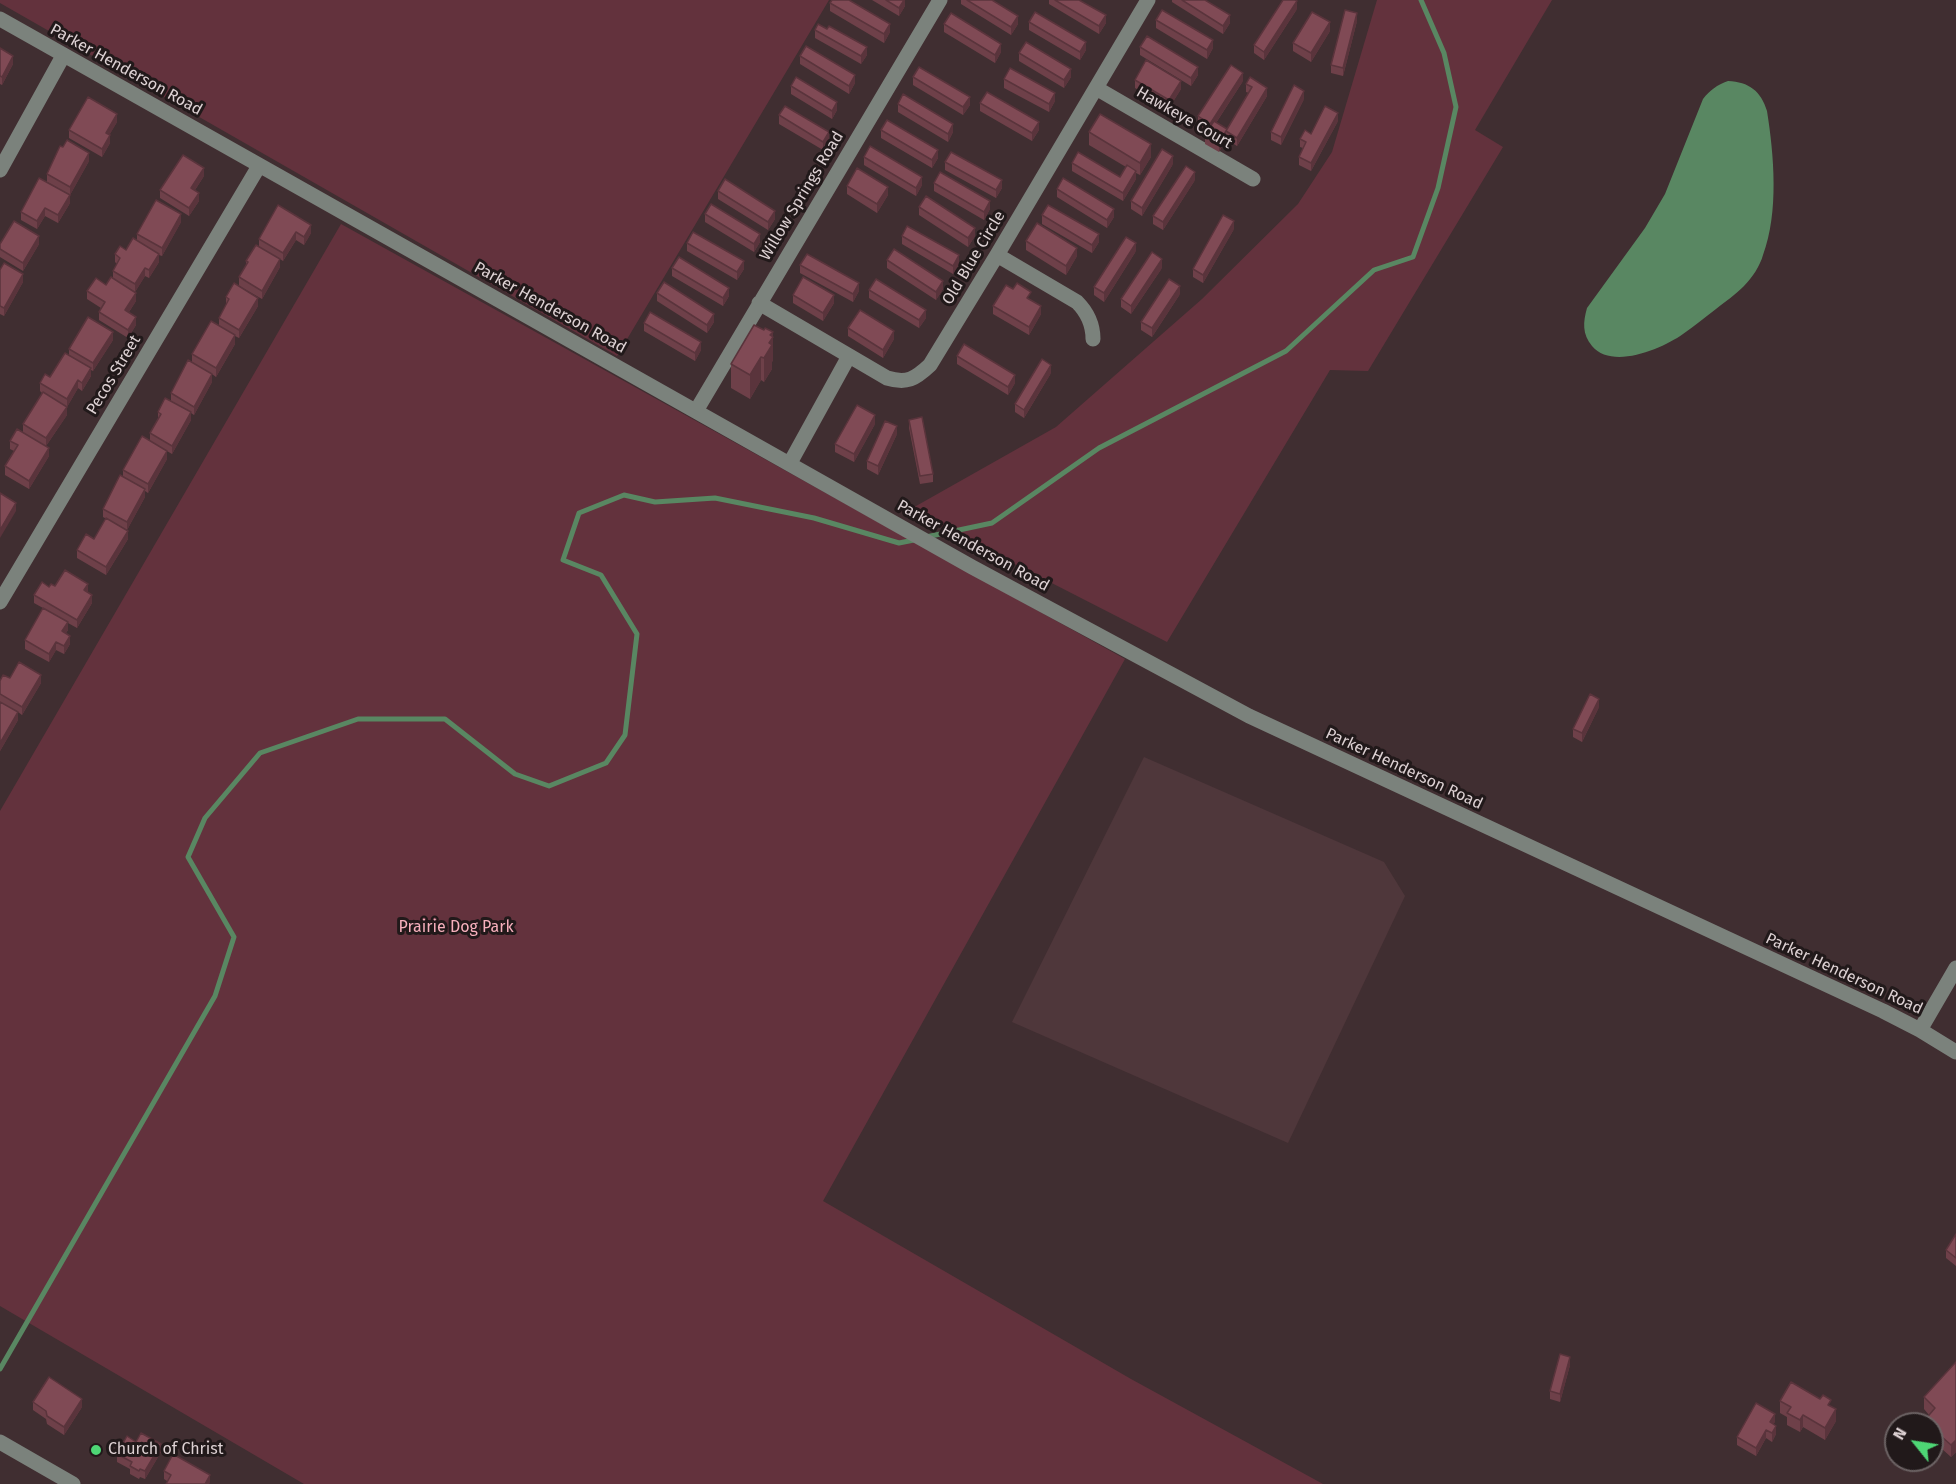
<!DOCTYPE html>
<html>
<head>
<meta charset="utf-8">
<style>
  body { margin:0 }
  #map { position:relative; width:1956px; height:1484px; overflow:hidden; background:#402e31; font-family:"Fira Sans",sans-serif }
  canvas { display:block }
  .north { position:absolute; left:1884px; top:1412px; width:60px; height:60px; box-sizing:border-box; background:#21191a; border:2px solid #6c6364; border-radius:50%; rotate:300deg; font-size:16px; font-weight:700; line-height:24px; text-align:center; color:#ddd1d3 }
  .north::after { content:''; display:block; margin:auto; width:21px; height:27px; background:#4ed675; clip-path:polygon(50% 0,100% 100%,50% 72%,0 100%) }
</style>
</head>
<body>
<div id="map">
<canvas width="1956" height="1484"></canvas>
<div class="north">N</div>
</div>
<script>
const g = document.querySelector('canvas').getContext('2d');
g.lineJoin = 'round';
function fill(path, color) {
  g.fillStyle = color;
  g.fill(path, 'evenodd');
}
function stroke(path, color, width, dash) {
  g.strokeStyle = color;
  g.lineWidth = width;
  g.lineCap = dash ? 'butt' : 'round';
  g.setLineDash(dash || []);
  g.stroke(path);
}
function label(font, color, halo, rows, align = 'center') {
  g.font = font + ' "Fira Sans",sans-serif';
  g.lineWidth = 6;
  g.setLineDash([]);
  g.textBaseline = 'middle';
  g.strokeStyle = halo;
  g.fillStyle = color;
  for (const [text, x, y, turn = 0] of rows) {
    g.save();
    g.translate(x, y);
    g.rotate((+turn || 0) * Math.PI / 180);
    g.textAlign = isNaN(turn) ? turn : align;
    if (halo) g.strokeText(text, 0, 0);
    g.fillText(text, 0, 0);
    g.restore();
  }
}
fill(new Path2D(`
  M1144 757 1384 862 1405 896 1288 1143 1012 1022Z`), '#4f373b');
fill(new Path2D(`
  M0 0H829L617 356 0 3Z
  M1377 0H1552L1475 130 1503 147 1368 371 1330 370 1167 642 909 510 1056 427 1202 299 1298 204 1332 152Z
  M341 224 1125 659 823 1201 1131 1379 1323 1484H304L0 1306V811Z`), '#63323d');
fill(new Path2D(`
  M1728 81C1749 82 1761 91 1767 111 1774 155 1779 212 1763 255 1760 266 1752 278 1744 286 1736 294 1725 302 1716 309 1705 317 1695 326 1683 334 1662 349 1612 370 1592 346 1582 334 1583 322 1587 308L1645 228 1665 194 1703 99C1710 90 1717 85 1728 81Z`), '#598762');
stroke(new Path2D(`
  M926 537 992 523 1099 448 1286 351 1374 270 1413 257 1438 188 1456 107 1444 53 1421 0
  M0 1369 215 996 234 937 188 857 205 818 260 753 358 719H445L515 774 549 786 606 763 625 735 637 634 601 575 563 560 579 513 624 495 655 502 715 498 814 518 899 543 914 540`), '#598762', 5);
stroke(new Path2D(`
  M0 19 972 567 1249 716 1883 1011 1920 1030 1956 1052
  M1096 88 1253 179
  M0 170 63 56
  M997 255 1077 302C1087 312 1093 325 1093 339
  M759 303 887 378C907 384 915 379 930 365L997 255 1148 0
  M696 411 940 0
  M790 463 849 356
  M0 602 259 166
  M1920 1030 1956 968
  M0 1442 73 1484`), '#7b827c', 15);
fill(new Path2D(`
  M872 0H905V6L899 16Z
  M961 0H992L1018 24 1011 35 961 4Z
  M1049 0H1079L1106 23 1099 34 1049 4Z
  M1172 0H1205L1230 23 1223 34 1172 2Z
  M830 3 890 32 884 43 830 11Z
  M1297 9 1264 60 1254 53V45Z
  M1156 20 1213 48 1207 59 1156 28Z
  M1357 21 1343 76 1331 73V65Z
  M1029 22 1086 50 1080 60 1029 30Z
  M944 24 1001 52 995 63 944 32Z
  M815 30 867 55 861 64 815 38Z
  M1330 31 1311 62 1293 51V43Z
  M1140 47 1198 75 1191 86 1140 55Z
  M0 48 13 64 2 85 0 84Z
  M1019 53 1071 77 1064 88 1019 61Z
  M800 56 855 83 849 94 800 64Z
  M913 77 970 105 963 115 913 85Z
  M1004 79 1055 101 1049 112 1004 88Z
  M1135 80 1181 89 1169 108 1135 88Z
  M1243 81 1216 123 1227 129 1249 93 1246 92V84L1267 96 1237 146 1226 139 1219 152 1205 144V135L1208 131 1198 124V116Z
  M791 86 837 110 832 119 791 94Z
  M1304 99 1281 145 1271 140V132Z
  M980 103 1039 130 1032 141 980 111Z
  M898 104 953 132 948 142 898 112Z
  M779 115 829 140 823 150 779 124Z
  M1338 121 1311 171 1299 165V157L1303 148 1300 147V139Z
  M117 122 109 135 110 143 102 157 69 138V130Z
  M881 130 938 158 932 168 881 138Z
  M1089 132 1151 157 1140 175 1136 173V179L1123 201 1072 171V163L1120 177 1126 167 1089 145Z
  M864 157 922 185 916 196 864 165Z
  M89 161 70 195 47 182V174Z
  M945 162 1002 188 996 198 945 170Z
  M1173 164 1142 216 1131 209V201Z
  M204 176 195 190 199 201 189 216 160 198V190Z
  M1195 180 1163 230 1153 224V216Z
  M934 183 990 209 984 220 934 191Z
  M847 186 888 195 877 213 847 194Z
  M1057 189 1114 217 1107 228 1057 197Z
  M718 191 775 219 768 230 718 199Z
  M70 203 58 223 45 216 37 229 21 220V212Z
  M278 205 311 233 304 245 296 240 283 261 280 259V267L262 299 239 286V277L246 265V261L259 246V239Z
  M919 207 975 236 968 247 919 215Z
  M705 214 760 242 754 252 705 222Z
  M1042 215 1099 242 1092 253 1042 224Z
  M181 222 162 256 159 255V262L149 278 145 276 135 292 116 281 136 301 129 312 136 325 128 338 99 320V312L101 308 87 299V291L106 285 113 279V271L117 264 115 262V254L126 250 137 240V234Z
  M1234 229 1203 283 1193 277V269Z
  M902 236 959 264 953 274 902 244Z
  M1026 241 1077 256 1066 275 1026 250Z
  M687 243 744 269 737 280 687 251Z
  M0 244H39L23 271 0 257Z
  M1136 251 1104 302 1094 295V287Z
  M887 260 943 289 936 300 887 268Z
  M800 265 859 291 853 302 800 273Z
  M672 268 729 296 723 306 672 276Z
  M1162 268 1131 314 1121 307V299Z
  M0 270 23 282 4 316 0 314Z
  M1013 289 1031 300 1041 314 1029 335 993 314V306Z
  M869 290 926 318 919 328 869 298Z
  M657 293 714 322 707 333 657 301Z
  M1180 294 1152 337 1141 330V322Z
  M793 295 834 303 823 321 793 303Z
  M226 297 258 306 239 338 235 336V344L216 377 212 374V382L194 415 191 413V420L172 454 167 451V459L148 493 145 491V497L127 530 103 517V509L123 476V470L150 440V433L158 419V412L171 401V393L192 362V354L219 326V318L226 305Z
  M644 323 701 350 695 361 644 331Z
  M848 328 894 339 883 358 848 336Z
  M764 330 773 332V360L772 362V369L764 382 761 380 750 399 731 388V364Z
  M113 340 93 371 91 370V376L82 391 78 388 67 407V415L46 446 49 456 29 489 5 475V466L14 451 10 449V441L23 432V424L42 393 40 391V383L50 377 69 356V349Z
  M957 356 1015 383 1008 395 957 364Z
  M1051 373 1024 418 1015 412V404Z
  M909 420 933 474V482L920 484 909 428Z
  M875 424 854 462 835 452V444Z
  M897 434 878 475 867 469V461Z
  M94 539H128L106 575 77 558V550Z
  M55 586 88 592 92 603 77 628 68 623V630L66 633 70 644 64 654 56 650 49 662 25 649V640L43 608 34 603V595L49 587Z
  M10 678 41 683 22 715 18 712V720L0 751V681Z
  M1599 707 1582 742 1573 737V729Z
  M1956 1234V1266L1946 1258V1250Z
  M1956 1362V1452L1951 1457 1932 1440V1424H1924V1421L1929 1415 1924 1409V1397Z
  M1570 1365 1560 1402 1550 1399V1391Z
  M1780 1401 1831 1407 1836 1421 1825 1440 1803 1427 1800 1432 1787 1425V1417L1780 1413Z
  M33 1402 82 1407 64 1435 47 1424 46 1419 33 1410Z
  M1775 1422 1773 1424 1776 1434 1772 1442 1766 1438 1756 1456 1737 1445V1437Z
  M136 1442 161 1452 145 1479 140 1477 139 1479 130 1474V1469L117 1462V1454Z
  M164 1471 210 1483 167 1481 164 1479Z`), '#6e4049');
fill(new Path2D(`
  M904 0H905V6L899 16V8Z
  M1297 1V9L1264 60V52Z
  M1357 13V21L1343 76V68Z
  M1106 15V23L1099 34V26Z
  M1230 15V23L1223 34V26Z
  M1018 16V24L1011 35V27Z
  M1330 22V31L1311 62V53Z
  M890 24V32L884 43V34Z
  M1213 40V48L1207 59V50Z
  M1086 42V50L1080 60V52Z
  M1001 44V52L995 63V55Z
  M867 47V55L861 64V56Z
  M13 56V64L2 85V77Z
  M1198 67V75L1191 86V78Z
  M1071 69V77L1064 88V80Z
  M1243 73V81L1210 132V124Z
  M855 75V83L849 94V86Z
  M1181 81V89L1169 108V100Z
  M1267 88V96L1237 146V138Z
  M1304 91V99L1281 145V137Z
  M1055 93V101L1049 112V104Z
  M970 97V105L963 115V107Z
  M837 102V110L832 119V111Z
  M1338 113V121L1311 171V163Z
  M117 114V122L106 141V133Z
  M1039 122V130L1032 141V133Z
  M953 124V132L948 142V134Z
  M1226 131V139L1219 152V143Z
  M829 132V140L823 150V142Z
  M110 135V143L102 157V149Z
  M1151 144V157L1140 175V163Z
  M938 150V158L932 168V160Z
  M89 153V161L70 195V187Z
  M1173 156V164L1142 216V208Z
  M204 168V176L191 196V188Z
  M1136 171V179L1123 201V193Z
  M1195 172V180L1163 230V222Z
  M922 177V185L916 196V188Z
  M1002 180V188L996 198V190Z
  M888 187V195L877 213V204Z
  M199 193V201L189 216V208Z
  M70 195V203L58 223V215Z
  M990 201V209L984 220V212Z
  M45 208V216L37 229V221Z
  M1114 209V217L1107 228V220Z
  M775 211V219L768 230V222Z
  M181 214V222L162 256V248Z
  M1234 221V229L1203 283V275Z
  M311 225V233L304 245V237Z
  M975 228V236L968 247V238Z
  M296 232V240L283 261V253Z
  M760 234V242L754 252V244Z
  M1099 234V242L1092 253V245Z
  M39 236V244L23 271V263Z
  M1136 243V251L1104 302V293Z
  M1077 248V256L1066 275V266Z
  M159 254V262L149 278V270Z
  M959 255V264L953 274V266Z
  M280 259V267L262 299V291Z
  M1162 259V268L1131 314V306Z
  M744 261V269L737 280V272Z
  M145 268V276L135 292V284Z
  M23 274V282L4 316V308Z
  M943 281V289L936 300V292Z
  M859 283V291L853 302V294Z
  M1180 286V294L1152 337V328Z
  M729 288V296L723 306V298Z
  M136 293V301L125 318V310Z
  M834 295V303L823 321V313Z
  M258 298V306L239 338V330Z
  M1041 306V314L1029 335V327Z
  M926 310V318L919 328V320Z
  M714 314V322L707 333V325Z
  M136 317V325L128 338V330Z
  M894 331V339L883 358V350Z
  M113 332V340L93 371V363Z
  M773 332V360L772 362V369L764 382V358L770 335Z
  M235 335V344L216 377V368Z
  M701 342V350L695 361V353Z
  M761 357V380L750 399V375Z
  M1051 365V373L1024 418V410Z
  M91 368V376L82 391V383Z
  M212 374V382L194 415V407Z
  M1015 375V383L1008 395V387Z
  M78 380V388L67 407V399Z
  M67 407V415L46 446V438Z
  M191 412V420L172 454V446Z
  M875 415V424L854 462V454Z
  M897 426V434L878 475V466Z
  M49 448V456L29 489V481Z
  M167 451V459L148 493V484Z
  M145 489V497L127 530V522Z
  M16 503V511L0 538V530Z
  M128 531V539L106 575V567Z
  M88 584V592L84 598V590Z
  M92 595V603L77 628V620Z
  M68 622V630L62 639V631Z
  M70 636V644L64 654V646Z
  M56 642V650L49 662V654Z
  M41 675V683L22 715V707Z
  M1599 699V707L1582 742V733Z
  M18 712V720L0 751V743Z
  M1570 1357V1365L1560 1402V1394Z
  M82 1399V1407L64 1435V1427Z
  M1836 1409V1421L1825 1440V1428Z
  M1775 1414V1422L1770 1430V1422Z
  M1803 1415V1427L1800 1432V1420Z
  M1776 1426V1434L1772 1442V1433Z
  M1766 1430V1438L1756 1456V1448Z
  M1956 1440V1452L1951 1457V1445Z
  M161 1444V1452L145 1479V1471Z
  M210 1475V1483L209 1484H205Z`), '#5a343c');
const building = new Path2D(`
  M832 0H849L890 24 884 34 830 3Z
  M886 0H904L899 8Z
  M967 0H992L1018 16 1011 27Z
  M1055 0H1079L1106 15 1099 26Z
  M1182 0H1205L1230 15 1223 26Z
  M1283 0H1295L1297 1 1264 52 1254 45Z
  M1162 10 1213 40 1207 50 1156 20Z
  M1345 10 1357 13 1343 68 1331 65Z
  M1035 12 1086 42 1080 52 1029 22Z
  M1312 12 1330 22 1311 53 1293 43Z
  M951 13 1001 44 995 55 944 24Z
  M818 24 827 29 829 26 867 47 861 56 815 30Z
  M1147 36 1198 67 1191 78 1140 47Z
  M1026 42 1071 69 1064 80 1019 53Z
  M806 46 855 75 849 86 800 56Z
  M0 48 13 56 2 77 0 76Z
  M1146 60 1181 81 1169 100 1135 80Z
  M1231 65 1243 73 1210 124 1198 116Z
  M919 67 970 97 963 107 913 77Z
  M1010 68 1055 93 1049 104 1004 79Z
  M796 77 837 102 832 111 791 86Z
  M1250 77 1267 88 1237 138 1226 131 1252 87 1246 84Z
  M1294 85 1304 91 1281 137 1271 132Z
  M987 92 1039 122 1032 133 980 103Z
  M903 94 953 124 948 134 898 104Z
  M88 97 117 114 106 133 110 135 102 149 69 130Z
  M785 106 829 132 823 142 779 115Z
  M1325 106 1338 113 1311 163 1299 157 1306 142 1300 139 1305 130 1311 134Z
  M1100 114 1151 144 1140 163 1089 132Z
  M887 120 938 150 932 160 881 130Z
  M1214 121 1227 129 1219 143 1205 135Z
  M67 140 89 153 70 187 47 174 60 146 63 147Z
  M870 146 922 177 916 188 864 157Z
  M1162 149 1173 156 1142 208 1131 201Z
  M951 152 1002 180 996 190 945 162Z
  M1078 152 1120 177 1127 165 1136 171 1123 193 1072 163Z
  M183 155 204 168 191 188 199 193 189 208 160 190Z
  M1186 166 1195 172 1163 222 1153 216Z
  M857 168 888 187 877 204 847 186Z
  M940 172 990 201 984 212 934 183Z
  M39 178 70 195 58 215 45 208 37 221 21 212Z
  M1063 178 1114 209 1107 220 1057 189Z
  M725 179 775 211 768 222 718 191Z
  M926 196 975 228 968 238 919 207Z
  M156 200 181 214 162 248 137 234Z
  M711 204 760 234 754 244 705 214Z
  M278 205 311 225 304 237 296 232 283 253 259 239Z
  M1048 205 1099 234 1092 245 1042 215Z
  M1223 215 1234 221 1203 275 1193 269Z
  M14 221 39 236 23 263 0 249V244Z
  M1037 223 1077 248 1066 266 1026 241Z
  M907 226 959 255 953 266 902 236Z
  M693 232 744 261 737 272 687 243Z
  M1126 237 1136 243 1104 293 1094 287Z
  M133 238 159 254 149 270 145 268 135 284 113 271 120 258 115 254 120 246 126 250Z
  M256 245 280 259 262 291 239 277 248 262 246 261Z
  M894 249 943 281 936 292 887 260Z
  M1152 252 1162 259 1131 306 1121 299Z
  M807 254 859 283 853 294 800 265Z
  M679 257 729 288 723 298 672 268Z
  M4 263 23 274 4 308 0 306V270Z
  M111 277 136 293 125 310 136 317 128 330 99 312 105 302 87 291 96 278 106 285Z
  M803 277 834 295 823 313 793 295Z
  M876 279 926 310 919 320 869 290Z
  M1169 279 1180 286 1152 328 1141 322Z
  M664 282 714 314 707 325 657 293Z
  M234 283 258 298 239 330 219 318 229 299 226 297Z
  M1017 283 1031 292 1027 298 1041 306 1029 327 993 306 1006 285 1013 289Z
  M860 310 894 331 883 350 848 328Z
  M650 312 701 342 695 353 644 323Z
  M88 317 113 332 93 363 69 349Z
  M211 321 235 335 216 368 192 354Z
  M754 325 764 330 765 328 773 332 770 335 773 337 769 343 772 345 764 358 761 357 750 375 731 364Z
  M964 344 1015 375 1008 387 957 356Z
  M65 353 91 368 82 383 78 380 67 399 40 383 45 374 50 377Z
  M1042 359 1051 365 1024 410 1015 404Z
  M188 360 212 374 194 407 171 393Z
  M43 392 67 407 46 438 23 424Z
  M165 398 191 412 172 446 150 433 161 414 158 412Z
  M857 405 875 415 854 454 835 444Z
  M922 417 933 474 920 476 909 420Z
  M885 421 897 426 878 466 867 461Z
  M17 429 49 448 29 481 5 466 18 445 10 441Z
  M142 436 167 451 148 484 123 470Z
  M120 475 145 489 127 522 103 509Z
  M0 493 16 503 0 530Z
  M106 518 128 531 106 567 77 550 86 534 94 539Z
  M65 570 88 584 84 590 92 595 77 620 34 595 42 582 49 587 51 584 55 586Z
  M43 608 68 622 62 631 70 636 64 646 56 642 49 654 25 640Z
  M19 662 41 675 22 707 0 694V681L3 675 10 678Z
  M1590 694 1599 699 1582 733 1573 729Z
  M0 702 18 712 0 743Z
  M1956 1234V1258L1946 1250Z
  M1560 1354 1570 1357 1560 1394 1550 1391Z
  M1956 1362V1440L1951 1445 1932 1428V1424H1928L1924 1421 1935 1408 1924 1397Z
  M49 1377 82 1399 64 1427 47 1416 46 1411 33 1402Z
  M1791 1382 1820 1399 1823 1395 1831 1400 1828 1405 1836 1409 1825 1428 1803 1415 1800 1420 1787 1413 1791 1407 1780 1401Z
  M1756 1403 1775 1414 1770 1422 1776 1426 1772 1433 1766 1430 1756 1448 1737 1437Z
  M141 1433 161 1444 145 1471 140 1469 139 1471 130 1466 132 1462 117 1454 127 1436 136 1442Z
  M173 1454 210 1475 205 1484H166L171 1475 164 1471Z`);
fill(building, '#804a55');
stroke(building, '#5a343c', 1.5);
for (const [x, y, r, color] of [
  [96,1450,6,"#4ed675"]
]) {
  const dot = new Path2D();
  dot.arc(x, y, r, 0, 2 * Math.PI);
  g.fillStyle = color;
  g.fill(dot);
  stroke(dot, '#21191a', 2);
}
label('16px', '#ddd1d3', '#21191a', [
  ["Parker Henderson Road",126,70,29],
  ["Hawkeye Court",1184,118,30],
  ["Willow Springs Road",802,196,-59],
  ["Old Blue Circle",974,258,-59],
  ["Parker Henderson Road",550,308,29],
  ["Pecos Street",114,375,-59],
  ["Parker Henderson Road",973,546,29],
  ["Parker Henderson Road",1404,769,25],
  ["Parker Henderson Road",1844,974,25]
]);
label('16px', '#f7b0bd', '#21191a', [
  ["Prairie Dog Park",456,928]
]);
label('16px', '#ddd1d3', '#21191a', [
  ["Church of Christ",108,1450]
], 'left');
</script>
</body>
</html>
